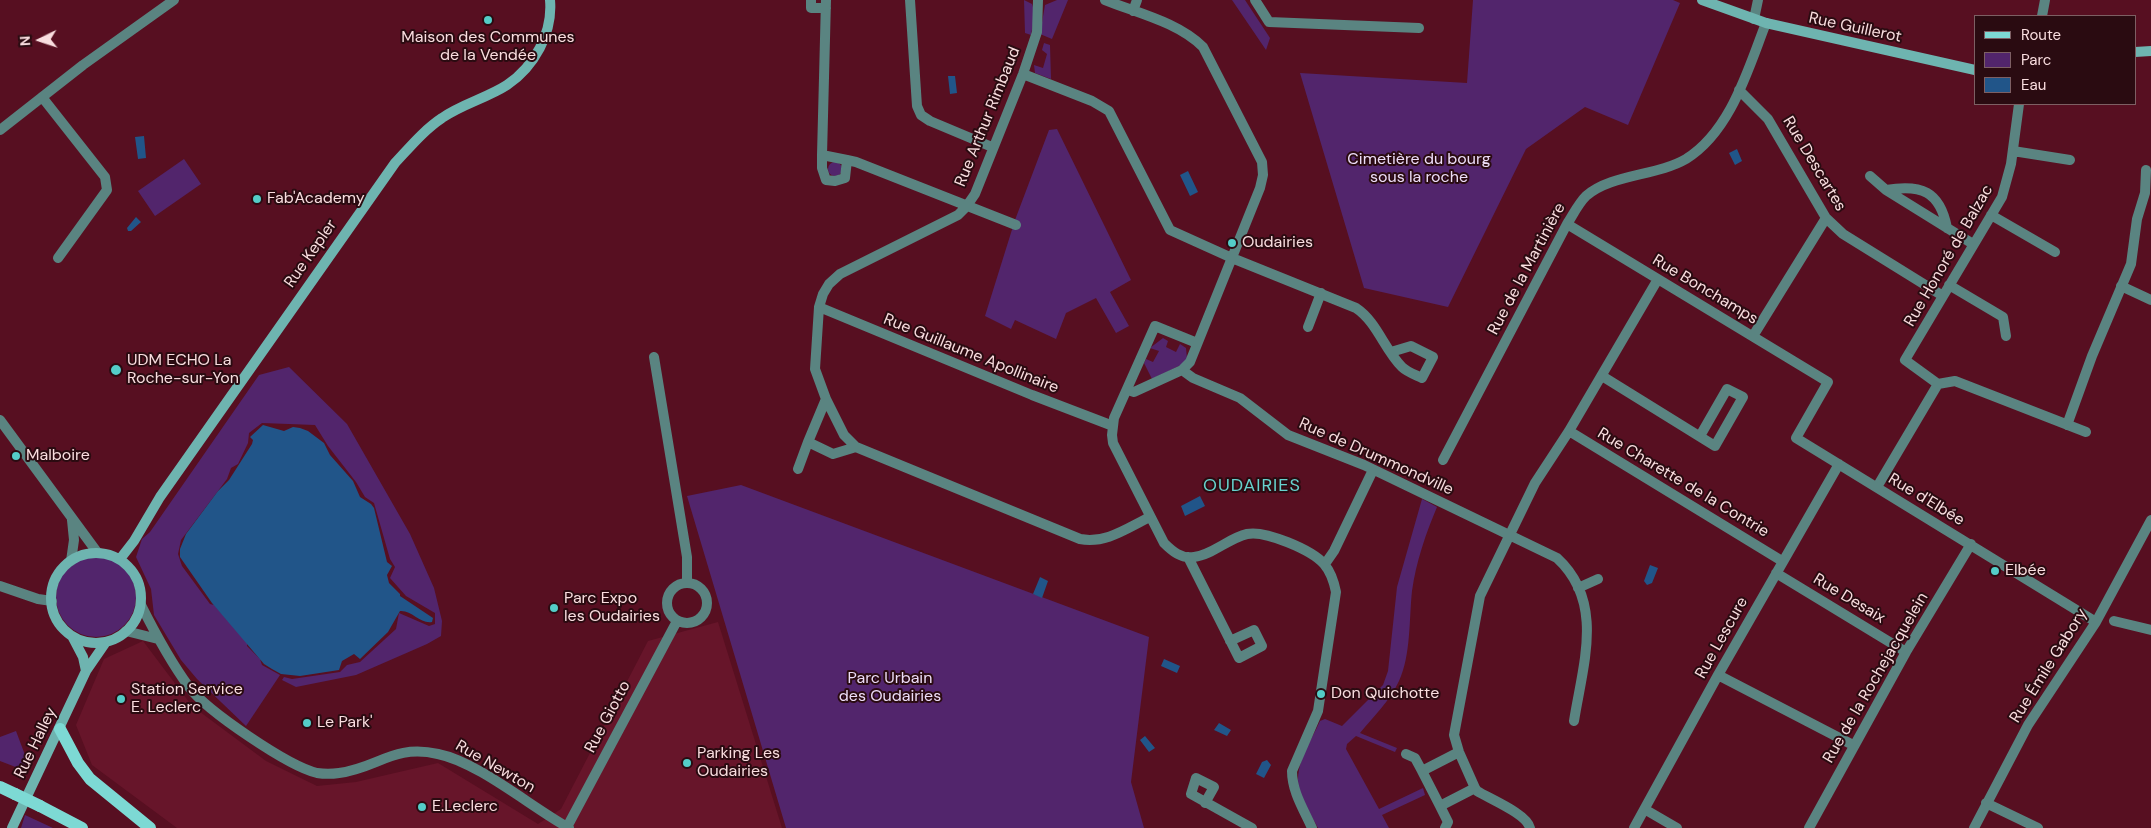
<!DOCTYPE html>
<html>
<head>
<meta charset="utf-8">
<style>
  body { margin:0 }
  #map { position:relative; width:2151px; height:828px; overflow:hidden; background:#570f21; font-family:"DM Sans",sans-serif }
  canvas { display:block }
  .legend { position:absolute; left:1974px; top:15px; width:162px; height:90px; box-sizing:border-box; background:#2a0b11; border:1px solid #7d5f63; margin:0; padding:6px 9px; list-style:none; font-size:15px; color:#f9dddf }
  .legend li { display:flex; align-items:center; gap:10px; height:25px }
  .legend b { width:25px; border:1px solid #7d5f63 }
  .north { position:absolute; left:15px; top:15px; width:50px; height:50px; -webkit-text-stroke:4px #2a0b11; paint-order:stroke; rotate:266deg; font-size:14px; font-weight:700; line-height:20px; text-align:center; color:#f9dddf }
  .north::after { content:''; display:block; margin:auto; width:18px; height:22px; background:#f9dddf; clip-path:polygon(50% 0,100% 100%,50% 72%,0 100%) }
</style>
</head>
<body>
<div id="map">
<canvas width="2151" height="828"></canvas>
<ul class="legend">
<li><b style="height:6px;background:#7dd9d4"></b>Route</li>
<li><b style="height:14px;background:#52256c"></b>Parc</li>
<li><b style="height:14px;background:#215589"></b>Eau</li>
</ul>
<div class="north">N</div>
</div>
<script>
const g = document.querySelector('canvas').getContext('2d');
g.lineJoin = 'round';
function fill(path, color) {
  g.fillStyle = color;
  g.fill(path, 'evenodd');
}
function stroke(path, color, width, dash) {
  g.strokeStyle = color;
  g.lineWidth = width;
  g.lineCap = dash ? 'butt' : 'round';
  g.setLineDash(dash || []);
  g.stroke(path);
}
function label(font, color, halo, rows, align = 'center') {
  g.font = font + ' "DM Sans",sans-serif';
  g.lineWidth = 4;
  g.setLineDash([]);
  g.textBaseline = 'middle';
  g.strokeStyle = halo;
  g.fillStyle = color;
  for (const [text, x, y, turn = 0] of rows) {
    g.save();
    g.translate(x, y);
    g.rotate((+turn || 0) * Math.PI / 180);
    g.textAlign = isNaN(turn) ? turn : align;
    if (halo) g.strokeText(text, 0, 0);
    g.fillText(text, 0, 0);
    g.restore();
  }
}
fill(new Path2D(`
  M718 622 782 828H177L92 765 76 725 104 659 143 641 192 706 266 761 317 786 356 782 438 763 538 824 561 809 648 641Z`), '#67152a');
fill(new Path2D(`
  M1024 0 1032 4 1035 13 1031 35 1025 33Z
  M1057 0H1068L1052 39 1040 34 1045 5Z
  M1232 0H1245L1270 38 1266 50Z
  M1473 0H1673L1680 3 1628 125 1585 107 1526 149 1448 307 1364 288 1300 73 1467 83Z
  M1044 43 1050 45 1051 79 1035 73 1034 65 1043 68 1047 54 1042 50Z
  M1057 129 1131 280 1110 292 1129 326 1116 333 1096 298 1066 313 1056 339 1015 320 1011 329 985 316 1015 220 1049 130Z
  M184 159 201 184 155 216 138 191Z
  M828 169a7 7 0 1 1 14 0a7 7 0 1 1-14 0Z
  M1163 338 1168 341 1166 347 1176 352 1180 344 1186 348 1187 359 1183 364 1152 379 1144 363 1146 359 1153 362 1159 351 1150 348Z
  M289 367 347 424 410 534 434 588 442 621 441 636 427 644 356 675 296 687 282 680 284 677 292 679 340 672 347 665 360 662 396 629 399 613 429 626 435 624V613L406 596 390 578 395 567 390 559 374 503 365 497 356 482 328 446 315 425 262 423 249 433 248 443 238 464 231 468 227 479 181 540 178 554 182 566 210 604 214 605 247 642V646L260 659 262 665 280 675 246 726 197 679 181 660 154 615 151 589 136 557 142 539 150 532 259 375Z
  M741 485 1149 637 1131 782 1144 828H786L687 496Z
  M1422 499 1437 507C1426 533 1416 562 1412 591 1409 619 1411 655 1399 681 1390 701 1373 717 1360 733L1397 748 1395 752 1356 736 1347 744 1346 749 1379 809 1423 788 1425 795 1382 815 1389 828H1318C1312 816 1301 801 1299 788 1294 765 1311 741 1320 721L1325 719 1342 726 1383 685 1388 671 1397 587Z
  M56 597a40 40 0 1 1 80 0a40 40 0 1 1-80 0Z
  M16 731 25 755 26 771 0 761V737Z
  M25 815 53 828H21Z`), '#52256c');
fill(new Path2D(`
  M948 76H955L957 93 950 94Z
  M144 136 146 158 138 159 135 137Z
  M1737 149 1742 161 1735 165 1729 153Z
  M1188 171 1198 192 1190 196 1180 175Z
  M136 217 141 222 131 231H128L127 228Z
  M263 425 284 431 293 427 300 428 308 431 324 443 330 455 353 481 360 497 371 504 374 508 387 562 392 566 387 575 389 583 400 594V596L433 618 432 622C420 624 412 610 400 611L388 632 360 659 354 654 342 661 339 670 300 676 281 674 272 669 264 664 212 603 180 557V549L186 534 218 491 229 480 252 444 253 440 250 437Z
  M1200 496 1205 506 1185 516 1181 506Z
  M1650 565 1658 568 1652 583 1647 585 1644 581Z
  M1040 577 1048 581 1042 598 1033 594Z
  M1164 659 1180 666 1177 673 1161 666Z
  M1219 723 1231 730 1227 736 1214 730Z
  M1145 736 1155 748 1149 752 1140 740Z
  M1267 760 1271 765 1264 778 1256 774 1262 762Z`), '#215589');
stroke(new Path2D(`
  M811 0V8H826
  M826 0 822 155 847 160
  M910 0 917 106 921 115 930 121 992 147
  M1038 0 1037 32 1023 74 975 194 966 207 958 215 840 274 829 284 823 294 819 307 815 369 826 399 844 435 856 447 1080 539C1106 544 1127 528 1150 517
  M1105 0C1137 13 1178 22 1203 47L1262 162 1263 175 1260 188 1190 362 1182 370 1134 392 1128 390
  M1255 0 1269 22 1419 28
  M1133 11 1137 0
  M2042 16 2045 0
  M1754 19 1758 0
  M1023 74 1092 101 1109 111 1170 230 1232 258 1356 308C1377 322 1384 349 1402 367 1407 372 1416 375 1422 378L1433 357 1411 346 1391 352
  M1739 90 1768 119 1826 218 1843 234 1943 296
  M42 97 105 177 107 190 58 258
  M0 130 83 65 174 0
  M2013 151 2070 160
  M822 155V168L826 180 835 181 845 178 847 160 856 162 1016 225
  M1870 176 1886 190 1973 244
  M1886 190C1921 184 1940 191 1947 228
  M1991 215 2055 252
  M1567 224 1828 382 1796 438 2096 622
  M1949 285 2003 317 2006 336
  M2121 286 2151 300
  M819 307 1032 395 1113 426
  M1308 327 1321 293
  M1753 336 1826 218
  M1197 343 1155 326 1114 418 1112 435 1113 443 1164 543C1172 551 1181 559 1194 557 1212 555 1229 538 1247 534 1265 530 1312 550 1324 564 1331 572 1334 582 1336 592L1318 711 1292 771C1292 792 1304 810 1312 828
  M654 357 687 557V583
  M1182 370 1193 378 1240 398 1288 435 1364 465 1557 558C1605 602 1583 664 1574 721
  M1602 376 1715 446 1743 397 1727 389 1700 436
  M1938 384 1955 381 2086 432
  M826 399 808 442 833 454 856 447
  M0 420 97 552
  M2067 425 2092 356 2131 264 2137 219 2145 193 2146 170
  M1569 431 1782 561
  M1443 460 1567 224C1573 215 1578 204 1586 196 1611 174 1657 176 1686 159 1731 131 1748 69 1766 23
  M798 469 808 442
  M1877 487 1938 384 1905 360 2002 197 2011 164 2019 104
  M1188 557 1239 658 1262 646 1254 630 1230 641
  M71 561 74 540 72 520
  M1325 564 1334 551 1373 470
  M1776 573 1906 652
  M667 603a20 20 0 1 1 40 0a20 20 0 1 1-40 0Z
  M0 586 38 599 52 601
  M1578 588 1598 579
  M141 605C155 633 170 661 189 687 207 711 288 766 317 773 324 774 332 774 339 773 378 768 393 744 438 754 478 762 531 807 569 828
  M2114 621 2151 630
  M126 631 158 639
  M1718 675 1853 745
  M1459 752 1422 771 1440 806 1475 788 1459 752 1454 735 1480 596 1535 483 1569 431 1658 279
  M1406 754 1415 758 1422 771
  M1475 788 1477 791C1490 799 1527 814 1530 828
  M1205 803 1214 787 1196 778 1191 794 1252 828
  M1986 803 2038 828
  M1440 806 1448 822 1445 828
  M1646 810 1677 828
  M567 827 677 621
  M1634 828 1718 675 1839 464
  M1809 828 1906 652 1971 544
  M1974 828 2028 725 2096 622 2151 520`), '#5a8481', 10);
stroke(new Path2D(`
  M1702 0 1766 23 1975 70
  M2135 52 2151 51
  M51 598a45 45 0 1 1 90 0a45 45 0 1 1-90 0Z
  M120 559 134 541 160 497 395 163C410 147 424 130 442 118 462 104 487 98 507 85 534 67 553 33 550 0
  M72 636 83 657 86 671
  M12 828 86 671 106 642`), '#6eb4b0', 10);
stroke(new Path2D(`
  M60 729 78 763 90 779 150 828
  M0 787 15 794
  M40 806 82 828`), '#7dd9d4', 12);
stroke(new Path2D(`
  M15 794 40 806`), '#7dd9d4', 12);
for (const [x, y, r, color] of [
  [488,20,5,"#54cdc8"],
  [257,199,5,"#54cdc8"],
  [1232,243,5,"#54cdc8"],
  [116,370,6,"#54cdc8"],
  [16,456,5,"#54cdc8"],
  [1995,571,5,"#54cdc8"],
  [554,608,5,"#54cdc8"],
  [1321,694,5,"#54cdc8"],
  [121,699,5,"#54cdc8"],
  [307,723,5,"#54cdc8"],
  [687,763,5,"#54cdc8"],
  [422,807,5,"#54cdc8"]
]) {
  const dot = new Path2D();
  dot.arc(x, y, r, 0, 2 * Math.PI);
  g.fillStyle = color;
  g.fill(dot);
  stroke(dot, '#2a0b11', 2);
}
label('16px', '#f9dddf', '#2a0b11', [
  ["Rue Guillerot",1855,28,12],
  ["Rue Arthur Rimbaud",988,117,-68],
  ["Rue Descartes",1814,164,59],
  ["Rue Kepler",311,254,-55],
  ["Rue Honoré de Balzac",1949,256,-60],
  ["Rue de la Martinière",1527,269,-62],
  ["Rue Bonchamps",1705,290,31],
  ["Rue Guillaume Apollinaire",971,354,22],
  ["Rue de Drummondville",1376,457,24],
  ["Rue Charette de la Contrie",1683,483,31],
  ["Rue d'Elbée",1926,500,31],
  ["Rue Desaix",1849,599,31],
  ["Rue Lescure",1722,638,-61],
  ["Rue Émile Gabory",2049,666,-58],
  ["Rue de la Rochejacquelein",1876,678,-60],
  ["Rue Giotto",608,717,-62],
  ["Rue Halley",36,743,-64],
  ["Rue Newton",495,767,30]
]);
label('16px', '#f9dddf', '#2a0b11', [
  ["Maison des Communes",488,38,"center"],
  ["de la Vendée",488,56,"center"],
  ["Fab'Academy",267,199],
  ["Oudairies",1242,243],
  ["UDM ECHO La",127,361],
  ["Roche-sur-Yon",127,379],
  ["Malboire",26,456],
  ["Elbée",2005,571],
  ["Parc Expo",564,599],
  ["les Oudairies",564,617],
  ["Station Service",131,690],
  ["E. Leclerc",131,708],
  ["Don Quichotte",1331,694],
  ["Le Park'",317,723],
  ["Parking Les",697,754],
  ["Oudairies",697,772],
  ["E.Leclerc",432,807]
], 'left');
label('16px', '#edddf8', '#2a0b11', [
  ["Cimetière du bourg",1419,160],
  ["sous la roche",1419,178],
  ["Parc Urbain",890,679],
  ["des Oudairies",890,697]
]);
g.letterSpacing = '1px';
label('18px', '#67d3ce', '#2a0b11', [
  ["OUDAIRIES",1252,486]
]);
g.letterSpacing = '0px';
</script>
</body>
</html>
